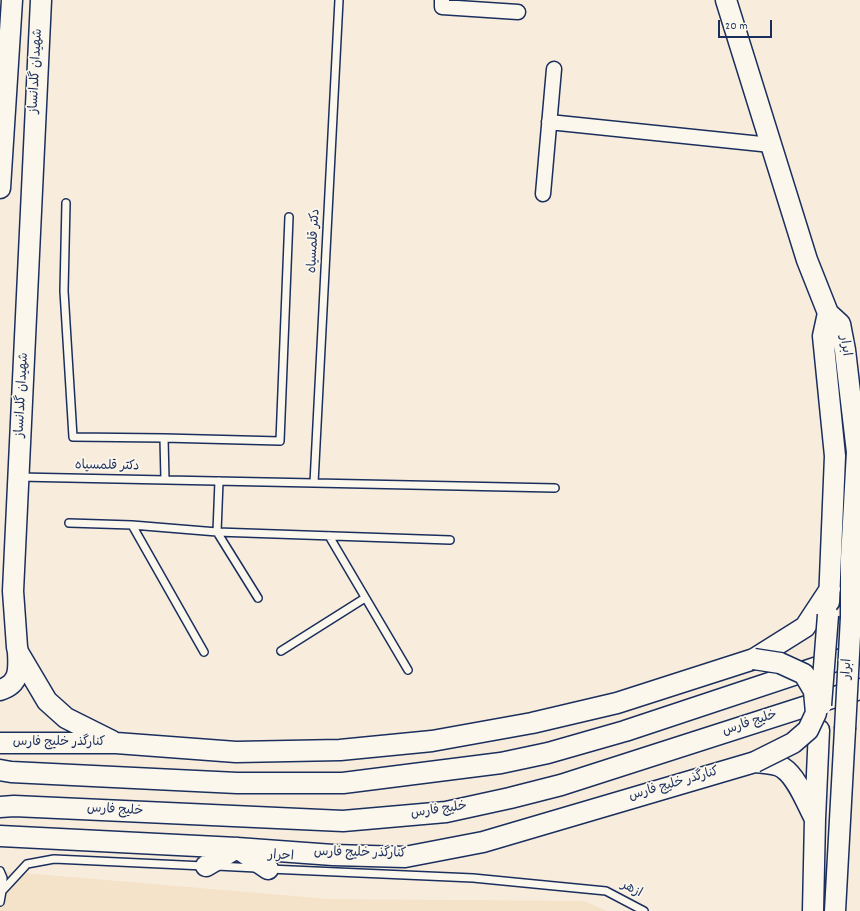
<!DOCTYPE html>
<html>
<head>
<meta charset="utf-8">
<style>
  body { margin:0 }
  #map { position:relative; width:860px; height:911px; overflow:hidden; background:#f8eddc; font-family:Dekko,sans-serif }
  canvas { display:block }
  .scale { position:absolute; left:718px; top:20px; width:54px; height:18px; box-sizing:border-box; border:2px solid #1b2f5e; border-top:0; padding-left:5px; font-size:12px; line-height:14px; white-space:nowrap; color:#1b2f5e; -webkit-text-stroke:3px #fbf7ec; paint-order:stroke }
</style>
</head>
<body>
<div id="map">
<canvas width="860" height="911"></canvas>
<div class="scale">20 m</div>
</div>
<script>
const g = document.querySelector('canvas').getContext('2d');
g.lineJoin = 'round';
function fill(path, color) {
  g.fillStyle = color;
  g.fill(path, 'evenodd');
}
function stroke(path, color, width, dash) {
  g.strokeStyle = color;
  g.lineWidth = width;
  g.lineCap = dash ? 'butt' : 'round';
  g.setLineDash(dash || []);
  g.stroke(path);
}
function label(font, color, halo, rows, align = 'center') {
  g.font = font + ' Dekko,"Playpen Sans Arabic",sans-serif';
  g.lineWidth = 3.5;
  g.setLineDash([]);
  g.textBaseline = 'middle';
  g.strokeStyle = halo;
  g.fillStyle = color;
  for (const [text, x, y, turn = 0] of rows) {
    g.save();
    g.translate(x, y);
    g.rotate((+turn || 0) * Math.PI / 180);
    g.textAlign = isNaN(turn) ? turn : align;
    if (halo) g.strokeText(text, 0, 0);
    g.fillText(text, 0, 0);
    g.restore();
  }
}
fill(new Path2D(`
  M0 871 329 899 584 901 607 911H0Z`), '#f4e2c9');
const lane = new Path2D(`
  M66 203 64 291 73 437 164 438
  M19 477 314 483 339 0
  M165 480 164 438 280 441 289 217
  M314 483 555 488
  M69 523 132 525
  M329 536 408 670
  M258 598 217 532 450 540
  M281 651 365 598
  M204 652 132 525 217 532 219 481
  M217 866 256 868
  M269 869 473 878 606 891 644 911
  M0 871 3 878 2 891
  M0 902 2 891 27 864 54 859 204 866`);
const street = new Path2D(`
  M442 0V7L518 12
  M549 122 771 145
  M543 194 554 69`);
const secondary = new Path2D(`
  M41 0 13 591 17 647 18 652 47 701 66 718 112 741
  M726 0 807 260 828 313 840 324 845 350 857 452 851 558V617
  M0 188 12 0
  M828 313 823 336 835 456 829 602
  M0 690C20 684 19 669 18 652
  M0 743H116L236 752 340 750 432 741 532 723 617 703 754 659 805 627 830 589
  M0 770 11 772 237 783H343L501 763 548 753 625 731 860 653
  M0 807 14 806 343 821 446 812 510 798 561 785 860 689
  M0 836 237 848 333 855 405 857 483 842 755 762C763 763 776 763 783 768 797 777 807 804 815 819
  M206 866 237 848 268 869
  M813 911 815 819 819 730
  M835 911 845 729`);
stroke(lane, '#1b2f5e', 10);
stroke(street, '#1b2f5e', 17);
stroke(secondary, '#1b2f5e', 23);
stroke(lane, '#fbf7ec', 7);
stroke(street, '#fbf7ec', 14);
stroke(secondary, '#fbf7ec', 20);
const secondaryBridge = new Path2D(`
  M754 659 780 663 804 674 814 691 816 713 808 730 793 743 755 762
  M821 705 828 615
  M845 729 851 617`);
stroke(secondaryBridge, '#1b2f5e', 23, []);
stroke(secondaryBridge, '#fbf7ec', 20);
label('13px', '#1b2f5e', '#fbf7ec', [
  ["شهیدان گلدانساز",37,71,-87],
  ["دکتر قلمسیاه",315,241,-87],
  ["ابرار",844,346,81],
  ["شهیدان گلدانساز",23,395,-87],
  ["دکتر قلمسیاه",107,467,1],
  ["ابرار",848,669,-87],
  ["خلیج فارس",750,724,-18],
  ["کنارگذر خلیج فارس",59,743],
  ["کنارگذر خلیج فارس",674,785,-16],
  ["خلیج فارس",115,811,3],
  ["خلیج فارس",439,811,-8],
  ["کنارگذر خلیج فارس",360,854,1],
  ["احرار",281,857,3],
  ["ازهر",631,890,28]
]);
</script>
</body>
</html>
